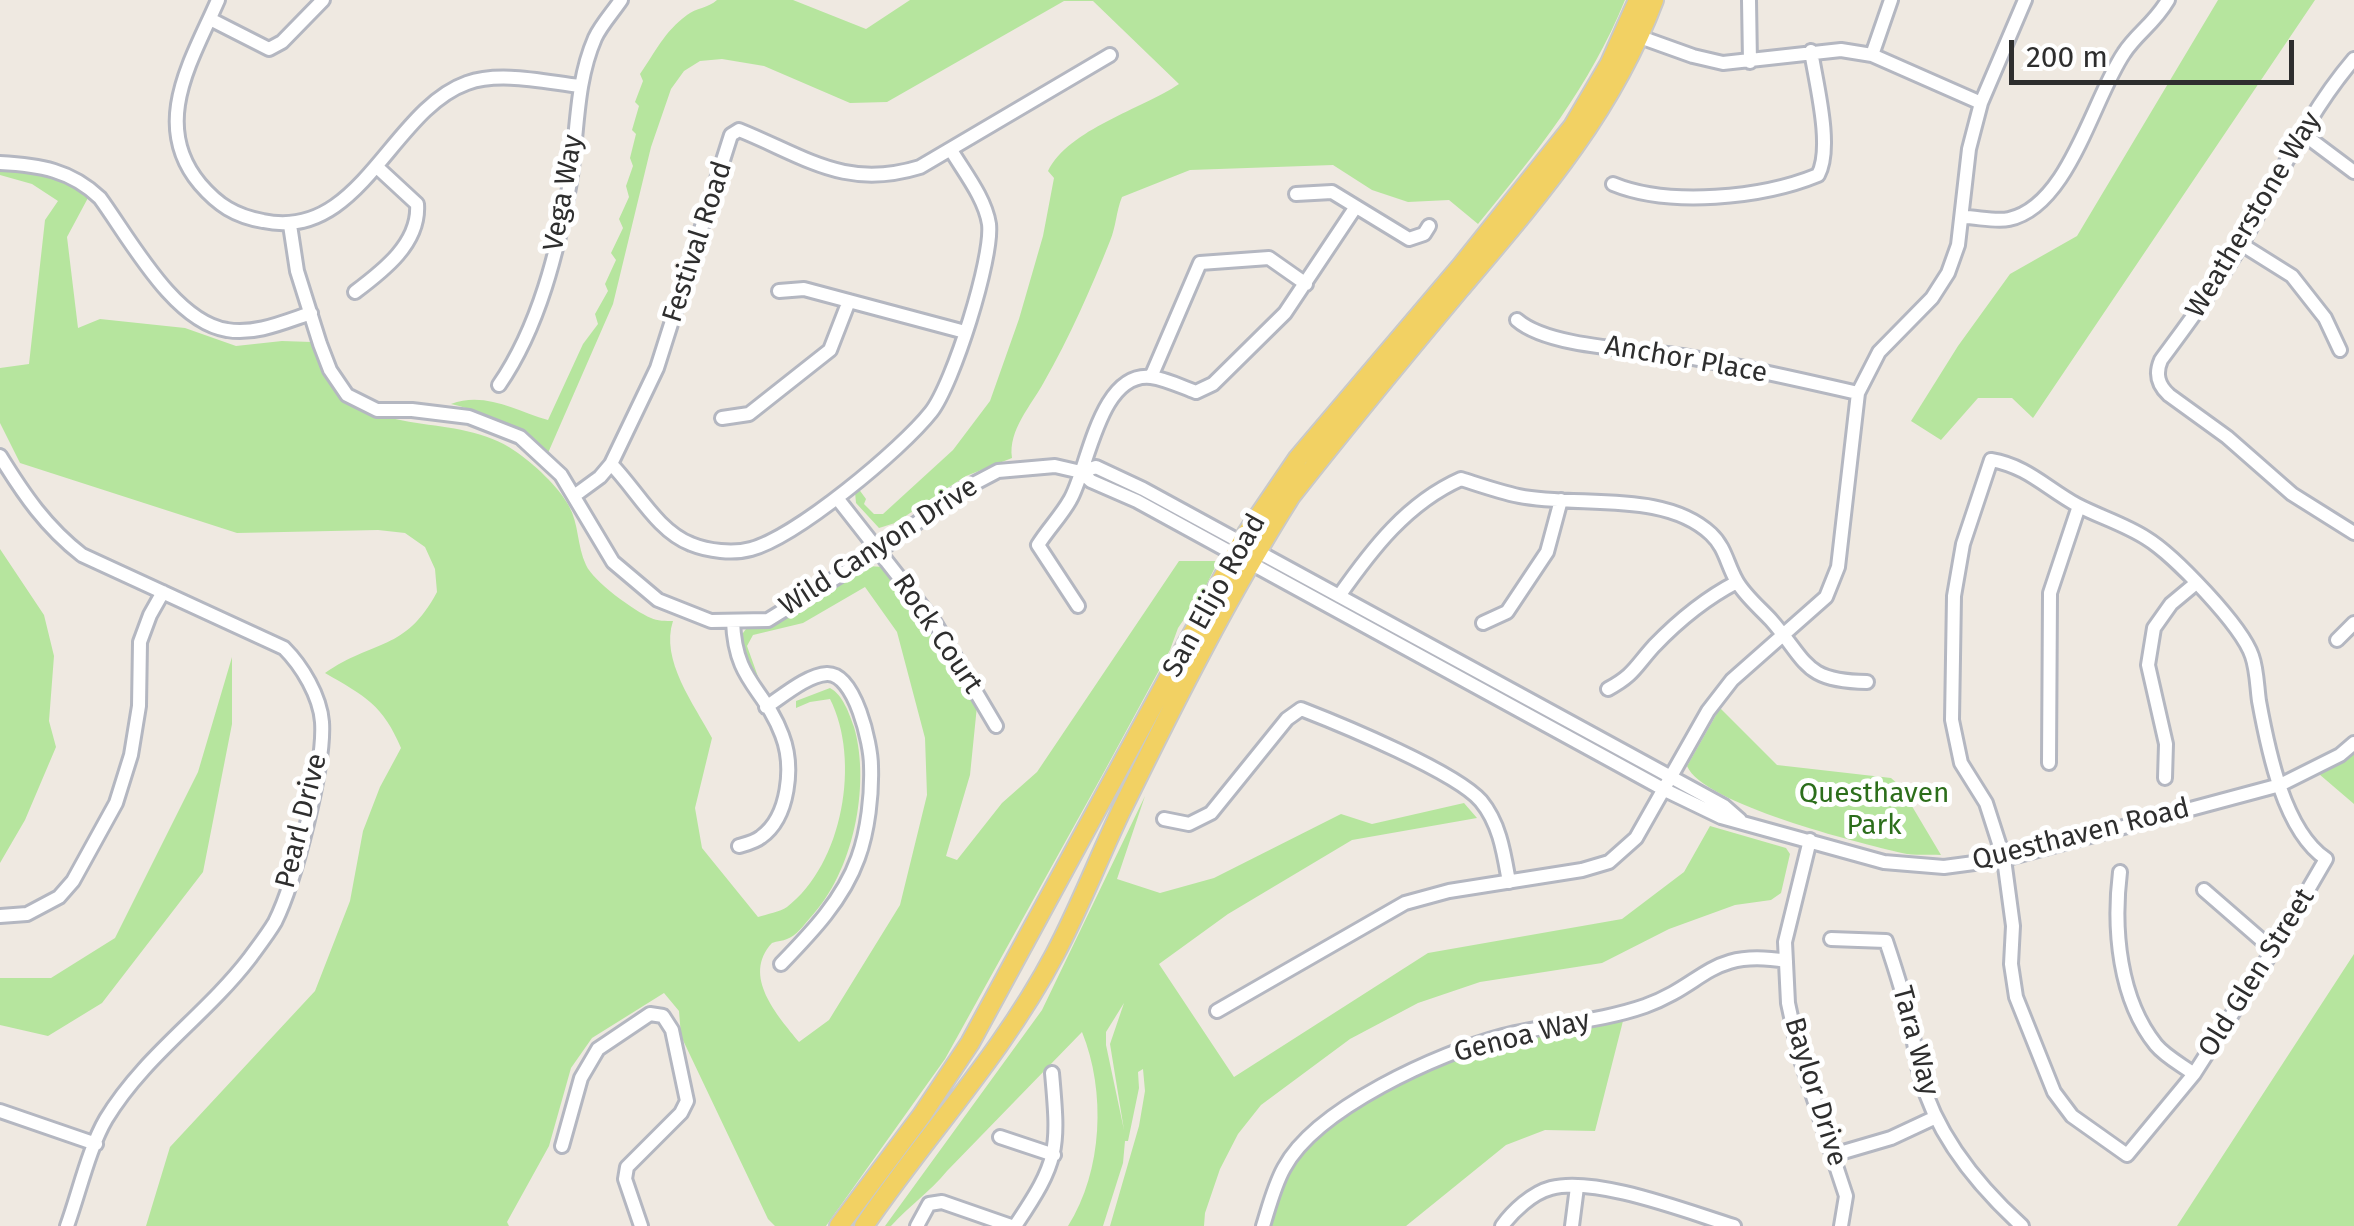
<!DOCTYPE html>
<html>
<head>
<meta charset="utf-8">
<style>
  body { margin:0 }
  #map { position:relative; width:2354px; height:1226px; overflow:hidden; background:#efe9e1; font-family:"Fira Sans",sans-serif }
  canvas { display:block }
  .scale { position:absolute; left:2009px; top:40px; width:285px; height:45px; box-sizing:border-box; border:5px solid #2e2e2e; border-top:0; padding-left:12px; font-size:30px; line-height:35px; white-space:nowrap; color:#2e2e2e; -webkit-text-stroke:8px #fff; paint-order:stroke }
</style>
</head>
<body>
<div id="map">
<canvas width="2354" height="1226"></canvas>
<div class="scale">200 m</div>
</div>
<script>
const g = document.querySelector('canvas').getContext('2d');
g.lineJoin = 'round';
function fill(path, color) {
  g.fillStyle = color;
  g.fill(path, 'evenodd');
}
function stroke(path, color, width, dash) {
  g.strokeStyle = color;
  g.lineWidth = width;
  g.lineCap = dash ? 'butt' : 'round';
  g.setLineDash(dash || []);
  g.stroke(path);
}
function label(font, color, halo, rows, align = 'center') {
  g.font = font + ' "Fira Sans",sans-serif';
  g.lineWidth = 10;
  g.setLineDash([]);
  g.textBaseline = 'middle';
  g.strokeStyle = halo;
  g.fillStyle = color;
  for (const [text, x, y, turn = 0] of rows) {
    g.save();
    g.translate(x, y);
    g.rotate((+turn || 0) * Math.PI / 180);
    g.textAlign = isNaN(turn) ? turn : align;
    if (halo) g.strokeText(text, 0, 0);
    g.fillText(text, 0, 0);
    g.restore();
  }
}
fill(new Path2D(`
  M717 0H793L866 29 910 0H1625C1589 88 1538 151 1478 224L1449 200 1408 202 1372 190 1333 165 1190 170 1122 197C1116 212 1116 227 1110 241 1091 289 1069 338 1044 382 1031 406 1008 430 1012 458L966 476 895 523 879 528 856 503 855 492 858 488 866 499 864 504 874 514H883L953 450 990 401 1019 319 1043 236 1054 178 1048 171C1069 129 1142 109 1179 84L1093 1H1064L887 102 850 103 764 66 722 59 700 61 684 71 671 89 651 147 613 304 548 453C517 428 490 413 451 404 485 391 516 411 548 420L583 344 598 324 595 314 608 291 605 284 616 260 611 253 623 228 619 219 629 197 626 186 633 166 630 158 636 134 632 130 639 106 635 102 643 81 640 74C656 51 664 32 687 15 696 8 708 8 717 0Z
  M2218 0H2315L2033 418 2012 398H1978L1941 440 1911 421 1958 346 2010 274 2077 236Z
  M0 169C38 170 57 176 89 196L67 237 78 328 100 319 185 328 236 346 282 341 312 342C316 354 319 368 326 378 371 441 457 410 515 451 534 464 558 486 569 506 579 524 577 546 586 565 593 581 634 611 651 618 657 621 666 621 673 621 660 660 694 704 712 738L695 808 702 848 758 917C767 914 780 912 787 907 843 864 861 760 830 699L810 702 796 708V701L830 688C843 695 849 713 854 727 871 786 853 873 810 918 804 925 796 936 787 939 783 941 777 941 772 943 741 976 778 1016 799 1042L829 1020 900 905 927 795 925 738 897 632 865 587 803 623 753 635 747 646 761 685 746 668 740 637 746 629 804 611 867 566 884 567 936 639 977 706 970 775 946 856 957 860 1002 803 1037 772 1179 561H1218L1204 590 1178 628 1170 650 1104 772 945 1059 826 1226H775L768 1219 681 1036 679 1011 664 993 592 1038 571 1068 549 1146 507 1222 509 1226H146L170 1147 315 991 350 901 363 831 380 787 401 748C383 705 365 696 325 673 374 639 405 652 437 592L435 569 425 547 405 533 378 530 237 533 20 463 0 423V368L29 364 45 220 58 201 32 184 0 175Z
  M0 549 44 615 54 656 49 721 56 747 25 820 0 863Z
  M232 657V724L203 872 102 1003 48 1036 0 1025V978H51L115 938 198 772Z
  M1720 708 1777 765 1891 778 1900 786 1941 855C1928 854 1915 856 1902 853 1859 843 1703 804 1687 766Z
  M2354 748V804L2319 774Z
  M1145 796 1117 879 1160 893 1214 878 1341 814 1372 824 1464 803 1477 818 1352 840 1228 914 1159 964 1234 1077 1428 953 1622 919 1684 872 1710 826 1786 848 1790 854 1781 893 1771 900 1735 905 1669 929 1602 963 1480 982 1418 1003 1350 1039 1261 1105 1238 1134 1220 1169 1205 1213 1204 1226H1110L1139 1126 1145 1091 1143 1069 1138 1072 1139 1088 1128 1141H1125L1123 1163 1103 1226H1068C1103 1171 1106 1091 1082 1032L947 1171C930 1192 910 1205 891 1226H885L1042 1010ZM1124 1003 1110 1044 1124 1130 1106 1045V1032Z
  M2354 954V1226H2177Z
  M1623 1021 1595 1131 1545 1130 1506 1145 1406 1226H1269C1273 1214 1275 1201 1280 1189 1311 1116 1428 1060 1501 1042 1541 1032 1582 1027 1623 1021Z`), '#b6e59e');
const minor = new Path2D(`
  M218 0C192 60 150 124 200 184 218 205 235 216 263 221 360 242 391 110 467 83 500 71 545 82 580 86
  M1749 0 1750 62
  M210 19 269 49 282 42 323 0
  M1640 37 1693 56 1723 63 1841 50 1872 55 1981 103
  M1872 55 1891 0
  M2354 59C2306 115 2277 182 2241 245 2217 285 2189 322 2161 360 2155 374 2158 385 2169 395L2227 437 2292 494 2354 533
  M2302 133 2354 172
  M0 163C39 165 71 170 100 198 130 239 174 322 227 330 255 335 284 322 311 313
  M1613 184C1669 207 1762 198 1818 175 1833 148 1816 83 1811 51
  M1296 194 1332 192 1409 239 1424 234 1429 226
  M1963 217C1977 217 1996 222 2009 219 2069 206 2093 98 2124 53 2137 33 2154 24 2168 0
  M290 225 297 271 320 344 330 370 347 395 377 410H412L469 417 520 437 561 475 613 562 658 600 711 621 768 620 879 551 960 491 998 471 1055 466 1081 472 1096 467 1143 489 1724 806 1740 820
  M2241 244 2292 276 2325 318 2340 350
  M779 291 804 289 965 332
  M355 292C383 271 420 243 417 204L377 167
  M1517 320C1549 348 1638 349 1682 356 1741 366 1800 380 1858 393
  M1151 377 1200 263 1269 258 1306 284
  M499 385C539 327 558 250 570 182 578 133 575 84 595 38 601 25 613 12 621 0
  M722 418 749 414 830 350 849 301
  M0 456C24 495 46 527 82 555L284 648C302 666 320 696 322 722 325 765 295 882 275 922 268 934 257 948 249 959 205 1016 144 1056 106 1119 89 1148 79 1193 67 1226
  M1991 460C2027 466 2046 488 2077 505 2100 517 2124 524 2146 538 2174 555 2242 626 2252 656 2257 670 2257 687 2259 701 2268 750 2284 831 2326 859L2273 950 2194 1074 2127 1155 2072 1116 2054 1092 2016 997 2011 964 2013 926 2004 859 1986 803 1961 763 1952 720 1954 596 1963 544Z
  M611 464C636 489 657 531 691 544 708 551 733 554 751 549 796 537 901 450 931 412 953 384 993 258 989 224 985 198 964 172 951 150
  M1081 472 1091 481 1137 501 1665 790 1721 817 1884 862 1944 867 2004 859 2280 785 2340 755 2354 743
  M574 496 600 477 611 464 657 368 731 135 739 130C806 157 845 190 920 167L1110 55
  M837 498 935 623 996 726
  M1339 596C1372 549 1407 503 1461 479 1480 485 1500 492 1519 496 1579 508 1664 490 1711 534 1725 547 1727 564 1736 580 1744 595 1760 608 1771 620 1808 662 1803 681 1867 682
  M1078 606 1038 545C1048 529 1061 516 1070 500 1088 470 1099 371 1151 377 1166 379 1182 387 1196 392L1213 384 1285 313 1355 208
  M733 621C735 682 764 687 782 735 794 766 789 817 761 837 755 842 746 844 739 846
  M1483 623 1507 612 1547 552 1561 500
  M2337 640 2354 623
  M1608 689C1634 675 1635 667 1654 646 1678 621 1706 598 1737 582
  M766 707C783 696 807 675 827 674 855 673 871 744 871 766 872 794 868 831 858 858 843 900 811 933 781 964
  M2049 763 2050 593 2079 506
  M2165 778 2166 744 2148 665 2154 628 2171 604 2195 584
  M1164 819 1189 824 1211 813 1287 719 1301 709C1342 725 1456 772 1481 801 1500 824 1504 854 1509 882
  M1810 840 1785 942 1788 1003 1799 1054 1846 1196 1841 1226
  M2120 872C2113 929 2119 999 2156 1045 2166 1057 2182 1065 2194 1074
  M2204 890 2273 950
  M0 916 27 914 59 897 73 881 116 803 131 755 139 706 140 642 150 615 163 592
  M1831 939 1886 941C1895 968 1904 995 1910 1022 1914 1039 1916 1058 1920 1075 1936 1135 1977 1185 2022 1226
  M1217 1011 1405 903 1449 891 1582 870 1609 862 1636 838 1708 711 1732 680 1826 597 1838 567 1858 393 1879 352 1932 298 1948 273 1958 245 1969 149 1981 103 2025 0
  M0 1111 96 1144
  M1000 1137 1054 1155
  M562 1146 581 1078 598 1049 650 1014 663 1016 672 1030 687 1101 681 1113 627 1167 625 1179 641 1226
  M1833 1155 1891 1138 1936 1117
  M917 1226 929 1204 942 1202 1011 1226
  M1015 1226C1059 1161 1059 1150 1052 1073
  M1263 1226C1269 1207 1274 1186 1284 1168 1316 1108 1439 1053 1503 1036 1550 1024 1599 1022 1645 1006 1706 984 1710 948 1786 961
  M1502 1226C1513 1211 1532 1193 1551 1188 1596 1176 1688 1212 1734 1226
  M1572 1226 1577 1187`);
const major = new Path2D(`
  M839 1226 922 1115 970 1043 1247 533 1298 458 1461 266 1573 126 1610 63 1638 0
  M864 1226C927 1134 1003 1053 1055 954 1080 907 1099 857 1122 809 1174 703 1228 596 1291 496 1346 426 1403 357 1460 289 1537 198 1611 114 1654 0`);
stroke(minor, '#b4b7c1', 18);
stroke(major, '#c9c9c9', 22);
stroke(minor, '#fff', 12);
stroke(major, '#f2d163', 18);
label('28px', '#2e2e2e', '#fff', [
  ["Vega Way",564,193,-80],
  ["Weatherstone Way",2254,215,-59],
  ["Festival Road",698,242,-72],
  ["Anchor Place",1686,360,10],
  ["Wild Canyon Drive",879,547,-33],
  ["San Elijo Road",1215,596,-61],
  ["Rock Court",937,634,56],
  ["Pearl Drive",302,821,-76],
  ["Questhaven Road",2081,835,-14],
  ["Old Glen Street",2257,973,-58],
  ["Genoa Way",1522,1037,-14],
  ["Tara Way",1915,1041,75],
  ["Baylor Drive",1815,1092,73]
]);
label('28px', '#2c6e1b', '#fff', [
  ["Questhaven",1874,794],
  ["Park",1874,826]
]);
</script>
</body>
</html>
